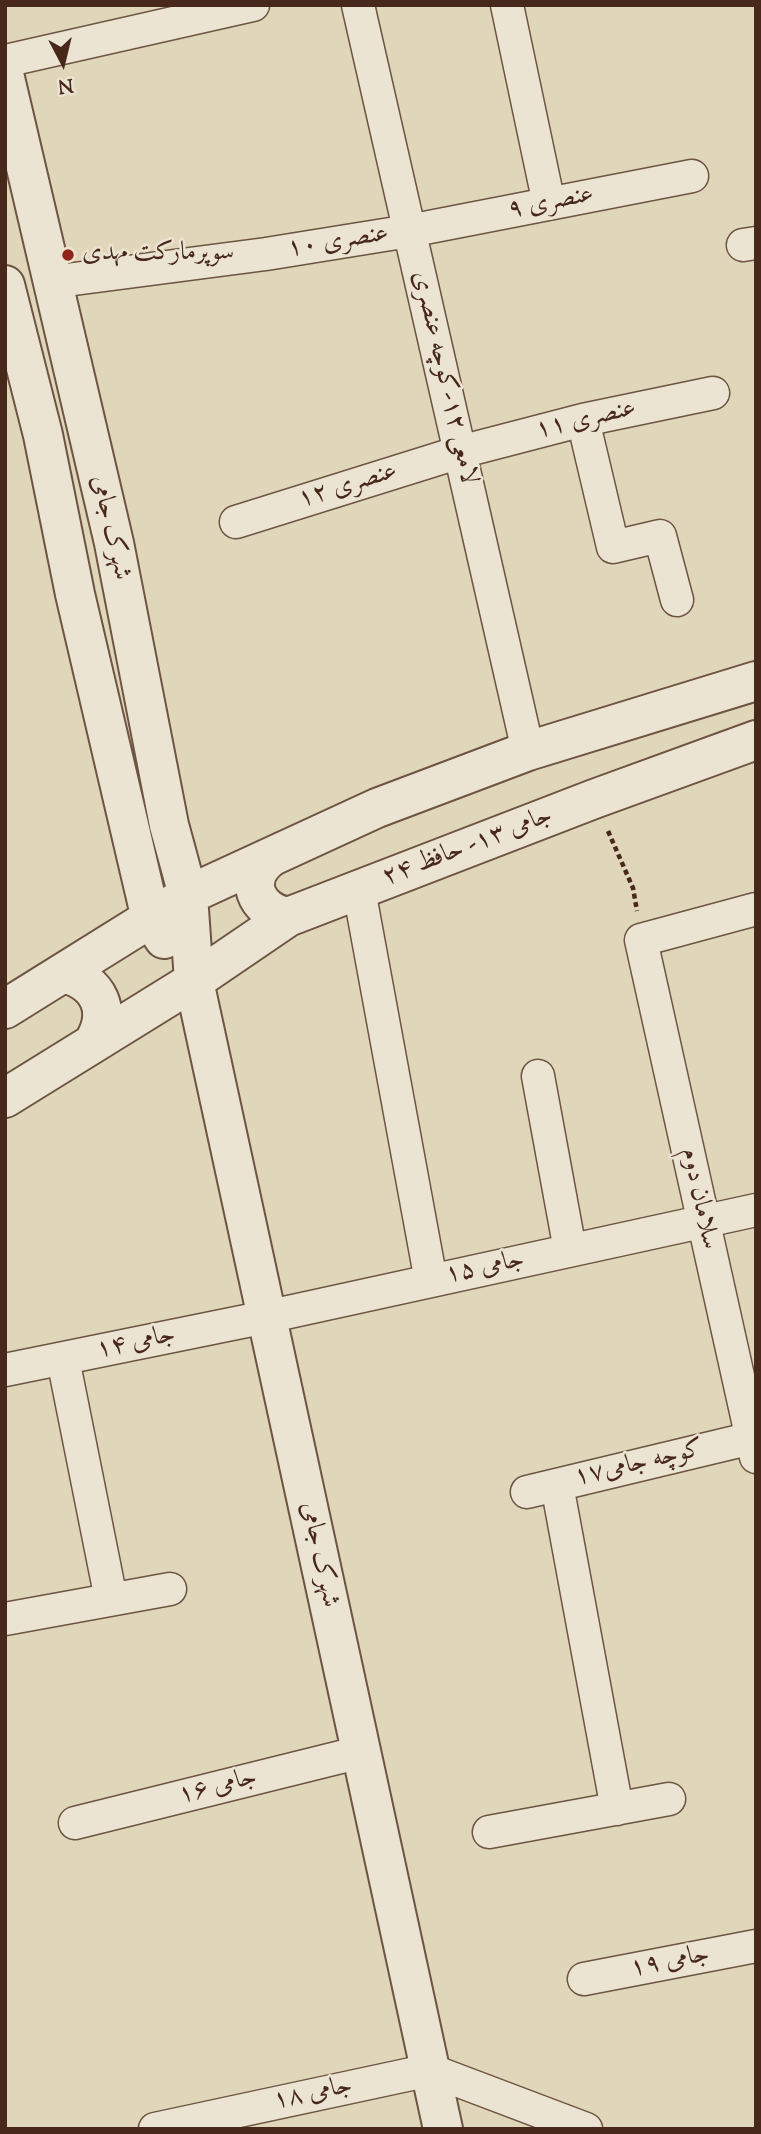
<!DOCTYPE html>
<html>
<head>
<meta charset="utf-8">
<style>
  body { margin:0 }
  #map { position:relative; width:761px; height:2134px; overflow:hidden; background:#e0d6b9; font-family:"Sorts Mill Goudy",serif }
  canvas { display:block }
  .frame { position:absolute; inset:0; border:7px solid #48281a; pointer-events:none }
  .north { position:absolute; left:28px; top:28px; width:70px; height:70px; -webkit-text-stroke:5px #ebe4d2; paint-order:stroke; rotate:173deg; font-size:19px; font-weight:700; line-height:28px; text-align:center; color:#48281a }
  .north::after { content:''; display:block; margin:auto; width:24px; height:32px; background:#48281a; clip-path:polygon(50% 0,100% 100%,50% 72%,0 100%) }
</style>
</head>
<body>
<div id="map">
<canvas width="761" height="2134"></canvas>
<div class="frame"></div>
<div class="north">N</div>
</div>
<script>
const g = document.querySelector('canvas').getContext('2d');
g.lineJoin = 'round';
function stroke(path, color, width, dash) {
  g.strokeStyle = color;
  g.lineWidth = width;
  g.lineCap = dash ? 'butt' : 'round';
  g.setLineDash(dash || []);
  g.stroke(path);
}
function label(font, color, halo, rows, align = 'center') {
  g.font = font + ' "Sorts Mill Goudy",Amiri,serif';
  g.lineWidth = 5;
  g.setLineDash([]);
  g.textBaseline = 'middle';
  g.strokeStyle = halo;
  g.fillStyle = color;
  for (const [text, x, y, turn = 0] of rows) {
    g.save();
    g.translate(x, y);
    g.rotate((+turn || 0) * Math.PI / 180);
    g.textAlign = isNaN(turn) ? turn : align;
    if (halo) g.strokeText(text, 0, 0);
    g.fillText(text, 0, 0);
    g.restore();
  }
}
const minor = new Path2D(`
  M358 5 528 751
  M507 5 549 204
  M5 61 253 5
  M743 245 756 243
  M51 282 266 254 409 231 692 176
  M583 420 613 547 660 536 677 600
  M236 522 460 452 583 420 713 393
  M359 890 431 1281
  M756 909 641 940 756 1457
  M538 1076 570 1250
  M63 1359 111 1599
  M5 1370 266 1317 756 1210
  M557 1485 617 1809
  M527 1492 752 1438
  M5 1619 170 1589
  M75 1823 361 1752
  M489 1832 669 1799
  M584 1979 756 1946
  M155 2129 430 2070 586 2129`);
const tertiary = new Path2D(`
  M5 78 114 543 169 825 188 895 194 981 443 2129
  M5 285 43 435 75 594 151 919 164 939
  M271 857C242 878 255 911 288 917
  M63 973C99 982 113 1011 93 1043
  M5 1009 188 895 377 808 528 751 756 681
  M5 1098 194 981 288 917 594 799 756 740`);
stroke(minor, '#6e5442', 35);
stroke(tertiary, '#6e5442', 42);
stroke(new Path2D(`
  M608 831 633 888 637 911`), '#48281a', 4.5, [5, 3.5]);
stroke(minor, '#ebe4d2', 32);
stroke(tertiary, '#ebe4d2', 38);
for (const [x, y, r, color] of [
  [68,255,7,"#8f2418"]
]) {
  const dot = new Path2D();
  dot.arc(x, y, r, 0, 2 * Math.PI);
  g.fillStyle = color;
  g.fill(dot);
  stroke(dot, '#ebe4d2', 2.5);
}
label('26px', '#48281a', '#ebe4d2', [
  ["۹ عنصری",551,204,-11],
  ["۱۰ عنصری",338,243,-9],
  ["لامعی ۱۲-کوچه عنصری",443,378,77],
  ["۱۱ عنصری",586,421,-13],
  ["۱۲ عنصری",348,487,-17],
  ["شهرک جامی",109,528,77],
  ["جامی ۱۳- حافظ ۲۴",468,848,-21],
  ["سلامان دوم",698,1199,78],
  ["۱۵ جامی",485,1269,-12],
  ["۱۴ جامی",136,1344,-12],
  ["کوچه جامی۱۷",639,1465,-13],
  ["شهرک جامی",318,1555,78],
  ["۱۶ جامی",218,1788,-14],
  ["۱۹ جامی",670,1963,-11],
  ["۱۸ جامی",313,2095,-12]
]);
label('26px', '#48281a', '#ebe4d2', [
  ["سوپرمارکت مهدی",82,255]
], 'left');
</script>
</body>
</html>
